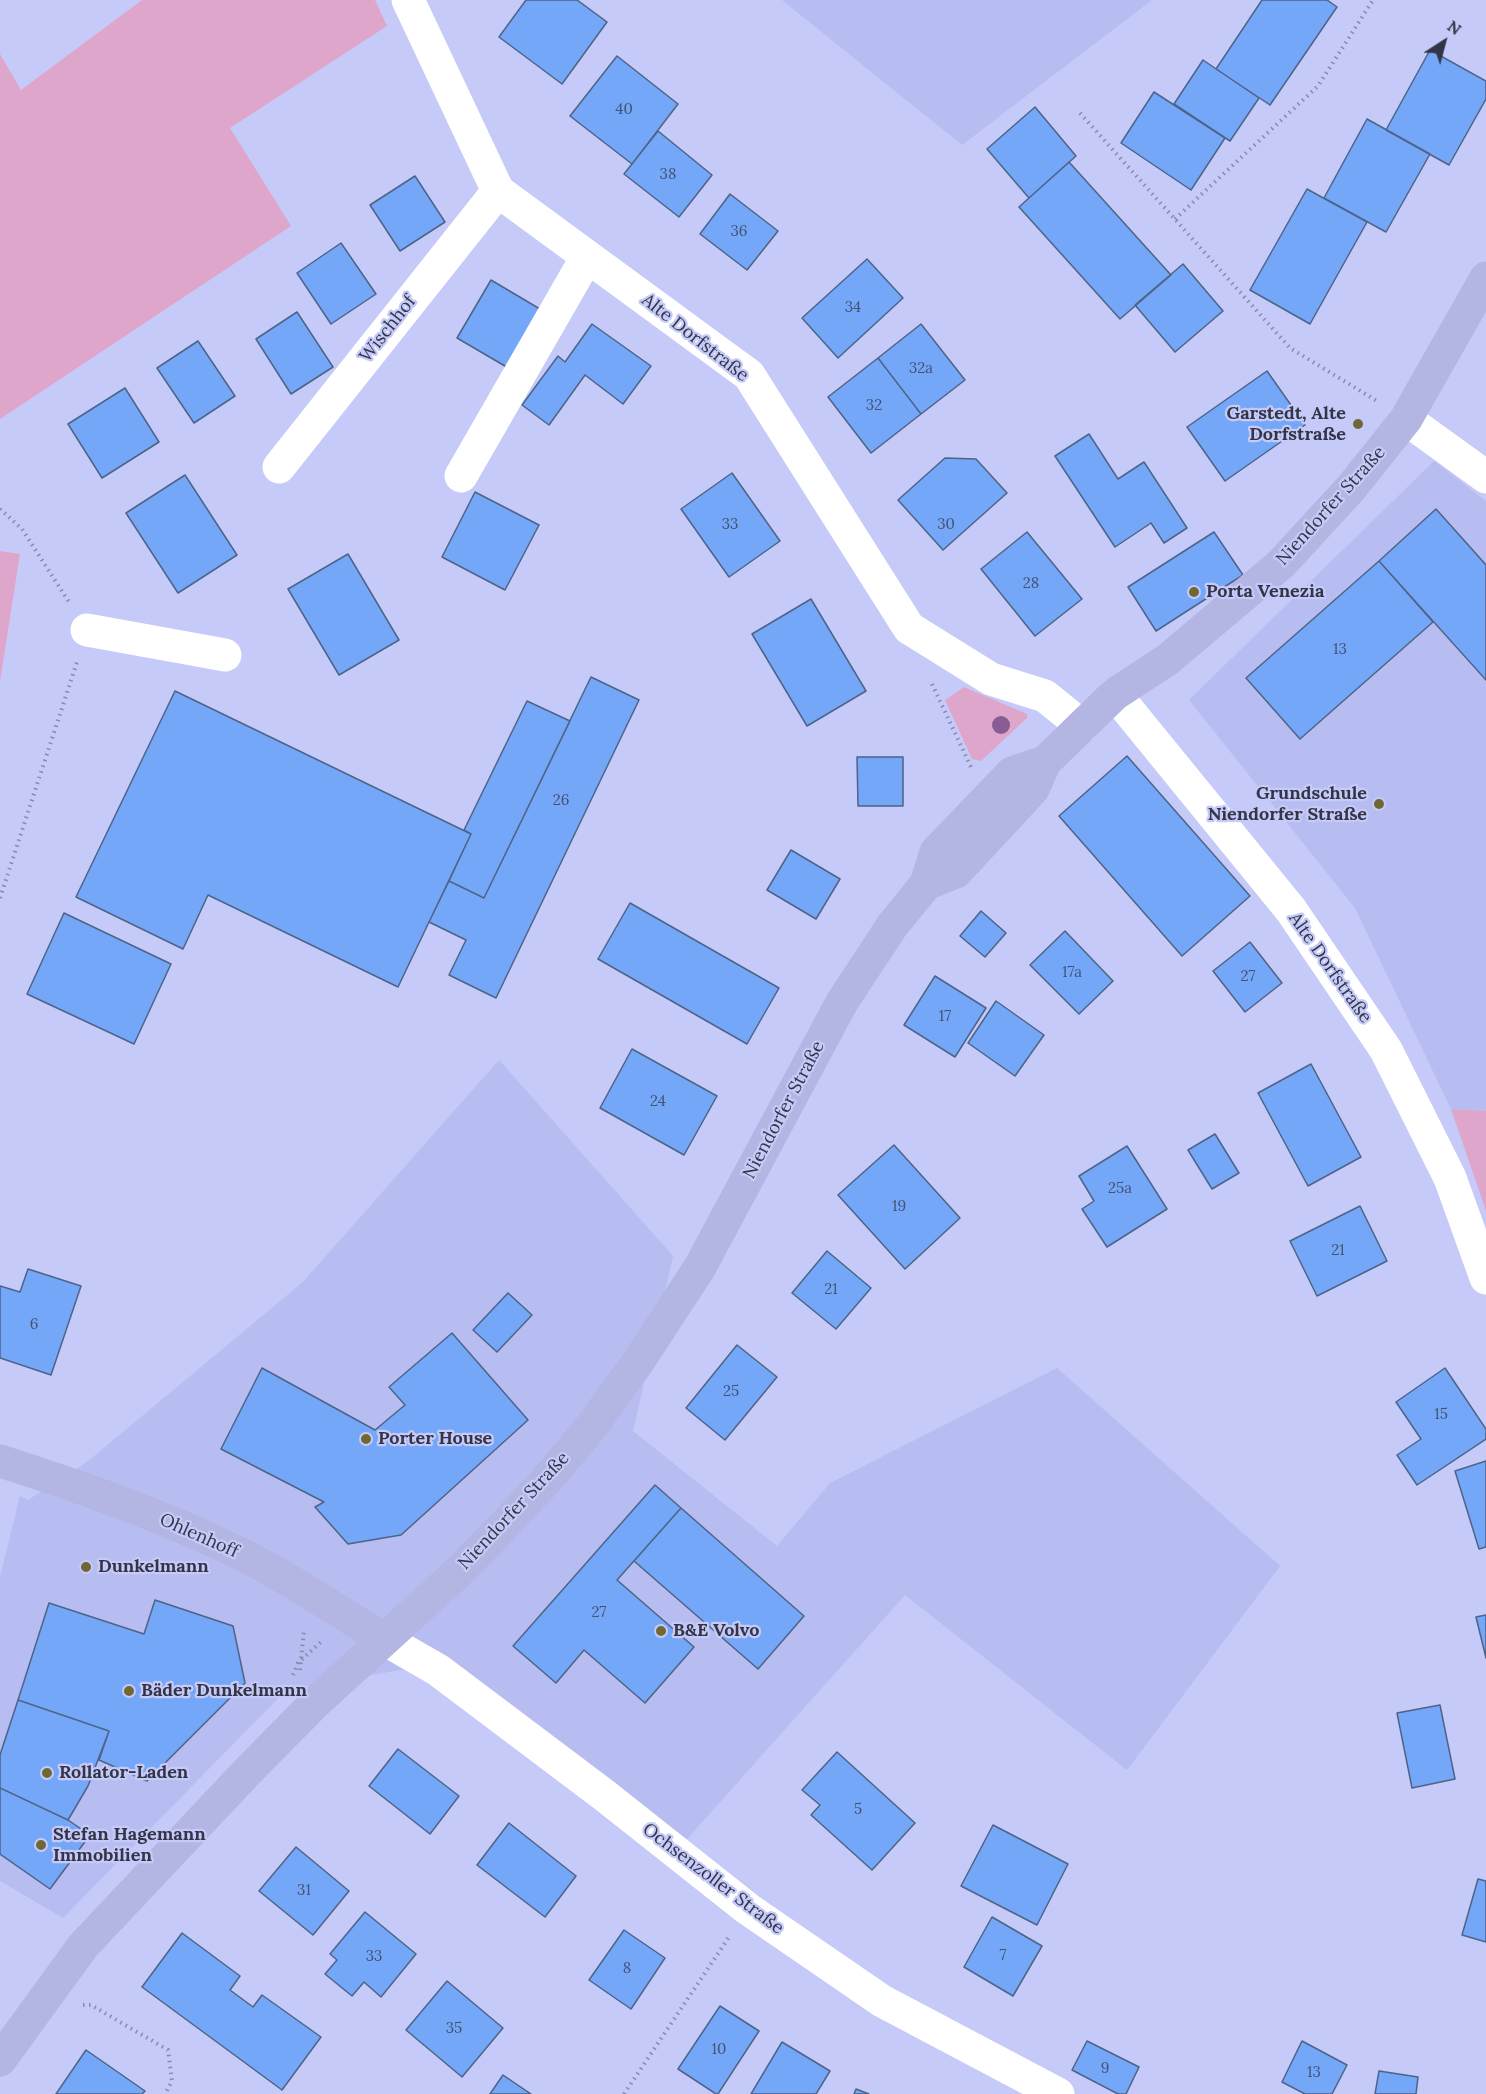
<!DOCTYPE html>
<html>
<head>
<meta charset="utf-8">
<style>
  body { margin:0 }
  #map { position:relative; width:1486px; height:2094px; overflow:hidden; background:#c5caf8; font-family:Lora,serif }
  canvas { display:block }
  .north { position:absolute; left:1414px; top:12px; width:60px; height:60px; -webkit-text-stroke:4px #c5caf8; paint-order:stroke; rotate:36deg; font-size:16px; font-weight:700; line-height:24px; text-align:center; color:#333547 }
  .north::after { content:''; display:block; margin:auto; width:21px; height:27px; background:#333547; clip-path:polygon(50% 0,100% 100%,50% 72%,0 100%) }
</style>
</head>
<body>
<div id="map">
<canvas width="1486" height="2094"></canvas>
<div class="north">N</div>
</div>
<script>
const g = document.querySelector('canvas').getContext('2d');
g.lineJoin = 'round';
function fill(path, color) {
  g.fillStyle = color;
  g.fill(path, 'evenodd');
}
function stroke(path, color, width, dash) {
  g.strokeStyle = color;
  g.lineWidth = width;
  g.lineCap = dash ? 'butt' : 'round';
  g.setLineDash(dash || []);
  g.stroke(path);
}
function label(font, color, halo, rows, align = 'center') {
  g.font = font + ' Lora,serif';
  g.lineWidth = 4.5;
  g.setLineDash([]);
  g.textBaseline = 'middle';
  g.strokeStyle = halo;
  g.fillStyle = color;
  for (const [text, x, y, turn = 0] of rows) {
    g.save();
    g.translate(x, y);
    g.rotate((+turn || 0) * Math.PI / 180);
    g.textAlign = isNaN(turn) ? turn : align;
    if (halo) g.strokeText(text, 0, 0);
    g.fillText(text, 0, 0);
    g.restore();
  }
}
fill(new Path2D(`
  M782 0H1152L962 145Z
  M1434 461 1486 501V1111L1451 1109 1355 908 1189 700Z
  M499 1060 673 1256 633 1431 777 1546 830 1483 1057 1368 1280 1566 1127 1770 905 1595 670 1858 417 1667 286 1690 63 1918 0 1881V1577L20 1496 28 1500 87 1462 303 1282Z`), '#b7bcf1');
fill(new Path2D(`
  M142 0H375L387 26 230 128 291 226 0 419V54L21 90Z
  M0 551 20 554 0 681Z
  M964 687 1027 714V718L981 761 972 759 945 700Z
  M1451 1109 1486 1111V1211Z`), '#dfa6cb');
const building = new Path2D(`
  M526 0H577L607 22 562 84 499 37Z
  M1262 0H1327L1337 7 1270 105 1216 69Z
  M1430 50 1486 81V99L1449 165 1386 130Z
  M617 56 678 104 632 164 570 116Z
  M1203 60 1259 98 1230 141 1174 104Z
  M1154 92 1225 138 1191 190 1121 143Z
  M1035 107 1076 156 1029 198 987 149Z
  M1367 119 1430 154 1386 232 1324 198Z
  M658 131 712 175 679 217 624 174Z
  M1069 162 1171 275 1120 319 1019 207Z
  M415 176 445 222 400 251 370 205Z
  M1307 189 1367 222 1310 324 1250 290Z
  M730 194 778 231 747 270 700 234Z
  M341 243 376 294 331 324 297 273Z
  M867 259 903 298 838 358 802 318Z
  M1183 264 1223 311 1175 352 1135 305Z
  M491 280 545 312 510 369 457 338Z
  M297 312 333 367 291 394 256 339Z
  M592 324 651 366 623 404 585 375 549 425 522 405 558 356 565 362Z
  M921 324 965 380 921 414 878 358Z
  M198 341 235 396 194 423 157 368Z
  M878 358 921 414 871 453 828 397Z
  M1267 371 1305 425 1225 481 1187 427Z
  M125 388 159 442 102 478 68 424Z
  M1089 434 1118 479 1144 462 1187 528 1164 543 1151 523 1115 547 1055 456Z
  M945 458 976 459 1007 493 943 550 898 500Z
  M732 473 780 541 729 577 681 509Z
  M185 475 237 555 178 593 126 513Z
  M475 492 539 525 505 590 442 557Z
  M1436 509 1486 565V680L1379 561Z
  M1027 532 1082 599 1035 636 981 569Z
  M1214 532 1243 575 1156 631 1128 587Z
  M348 554 399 640 339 675 288 589Z
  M1379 561 1433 622 1300 739 1246 678Z
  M811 599 866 691 807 726 752 634Z
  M591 677 639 700 496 998 449 975 466 940 429 922 449 881 484 898Z
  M175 691 471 834 398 987 208 895 183 949 76 897Z
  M527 701 570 721 484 898 449 881 471 834 464 830Z
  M1127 756 1250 896 1182 956 1059 816Z
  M857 757H903V806H858Z
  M791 850 840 879 816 919 767 890Z
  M630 903 779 988 747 1044 598 959Z
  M981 911 1006 933 985 957 960 936Z
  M64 913 171 964 134 1044 27 994Z
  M1065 931 1113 981 1079 1014 1030 965Z
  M1250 942 1282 983 1245 1012 1213 971Z
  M935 976 986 1008 955 1057 904 1025Z
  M996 1001 1044 1035 1015 1076 968 1043Z
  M632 1049 717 1096 684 1155 600 1108Z
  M1311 1064 1361 1157 1308 1186 1258 1093Z
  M1215 1134 1239 1173 1212 1189 1188 1150Z
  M894 1145 960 1218 905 1269 838 1195Z
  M1127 1146 1167 1209 1107 1247 1082 1209 1094 1201 1079 1176Z
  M1360 1206 1387 1261 1317 1296 1290 1241Z
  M827 1251 871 1288 836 1329 792 1293Z
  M28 1269 81 1286 51 1375 0 1358V1286L20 1292Z
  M508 1293 532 1315 497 1352 473 1330Z
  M452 1333 528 1420 401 1535 348 1544 315 1507 324 1502 221 1449 262 1368 375 1430 405 1405 389 1387Z
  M737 1345 777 1377 725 1440 686 1408Z
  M1445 1368 1486 1429V1439L1417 1485 1397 1455 1421 1439 1396 1402Z
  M1486 1461V1547L1479 1549 1455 1471Z
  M655 1485 681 1508 617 1580 694 1647 645 1703 584 1650 556 1683 513 1646Z
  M681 1508 804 1616 758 1669 634 1561Z
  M155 1600 233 1626 245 1683 147 1781 99 1760 109 1731 18 1700 49 1603 144 1634Z
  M1486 1615V1658L1476 1617Z
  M18 1700 109 1731 88 1786 68 1820 0 1788V1755Z
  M1440 1705 1455 1779 1412 1788 1397 1713Z
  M398 1749 459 1796 430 1834 369 1786Z
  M837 1752 915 1823 872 1870 811 1815 820 1805 802 1790Z
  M0 1788 68 1820 90 1835 50 1889 0 1854Z
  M509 1823 576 1876 545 1917 477 1865Z
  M993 1825 1068 1864 1037 1925 961 1886Z
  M296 1847 349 1891 313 1935 259 1891Z
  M1478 1879 1486 1881V1942L1462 1935Z
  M365 1912 416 1954 381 1997 364 1982 352 1996 325 1974 337 1960 330 1954Z
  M992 1917 1042 1946 1013 1996 964 1967Z
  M624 1930 665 1958 631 2009 589 1980Z
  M182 1933 240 1976 230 1990 253 2007 262 1995 321 2037 282 2090 142 1987Z
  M447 1981 503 2028 462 2077 406 2030Z
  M720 2006 759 2031 718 2094H716L678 2069Z
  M1087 2041 1139 2067 1126 2094H1118L1072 2070Z
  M1302 2041 1347 2065 1332 2094H1305L1282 2082Z
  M782 2042 830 2071 816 2094H751Z
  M86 2050 145 2091 142 2094H56Z
  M1379 2071 1418 2077 1416 2094H1375Z
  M503 2075 531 2094H490Z
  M856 2089 869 2094H854Z`);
fill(building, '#75a7f8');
stroke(building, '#4d6387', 1.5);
stroke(new Path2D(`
  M1080 113 1290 348 1377 401
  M1175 219 1318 86 1373 0
  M0 509 22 529 69 602
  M932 684 971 767
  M0 898 77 662
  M300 1670 304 1630
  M293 1675 298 1663 323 1640
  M83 2005H91L168 2050 172 2081 165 2094
  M624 2094 729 1937`), '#878bad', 4, [1.5, 4.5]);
stroke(new Path2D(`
  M408 0 498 191 749 375 909 628 991 679 1045 696 1082 726
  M1406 419 1486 477
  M279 467 498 191
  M461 476 587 257
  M87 630 225 655
  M1115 694 1291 910 1386 1050 1450 1178 1486 1278
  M384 1639 438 1670 604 1795 748 1909 882 2001 1058 2094`), '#fff', 33);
stroke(new Path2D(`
  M926 884 956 872 1033 789 1045 762 1082 726 1115 694 1167 660 1281 564 1351 488 1406 419 1486 278
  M0 1461C84 1488 167 1517 247 1557 294 1581 339 1612 384 1639
  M0 2060 83 1946 246 1773 316 1702 453 1577 494 1536 543 1484 591 1427 638 1362 700 1267 842 1002 892 926 926 884 936 852 1012 773 1045 762`), '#b3b5e3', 33);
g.fillStyle = '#875d94';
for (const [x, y] of [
  [1001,725]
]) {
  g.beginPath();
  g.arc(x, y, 9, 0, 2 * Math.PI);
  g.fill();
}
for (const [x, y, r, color] of [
  [1358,424,6,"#706834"],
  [1194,592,6,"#706834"],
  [1379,804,6,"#706834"],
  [366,1439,6,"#706834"],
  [86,1567,6,"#706834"],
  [661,1631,6,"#706834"],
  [129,1691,6,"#706834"],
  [47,1773,6,"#706834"],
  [41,1845,6,"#706834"]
]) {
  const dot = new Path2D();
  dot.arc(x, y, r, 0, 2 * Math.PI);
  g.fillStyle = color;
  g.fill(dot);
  stroke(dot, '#c5caf8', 2);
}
label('15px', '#445273', null, [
  ["40",624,110],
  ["38",668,175],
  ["36",739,232],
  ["34",853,308],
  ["32a",921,369],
  ["32",874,406],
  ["33",730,525],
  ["30",946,525],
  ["28",1031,584],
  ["13",1340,650],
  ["26",561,801],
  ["17a",1072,973],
  ["27",1248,977],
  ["17",945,1017],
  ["24",658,1102],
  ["25a",1120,1189],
  ["19",899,1207],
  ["21",1338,1251],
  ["21",831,1290],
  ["6",34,1325],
  ["25",731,1392],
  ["15",1441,1415],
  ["27",599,1613],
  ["5",858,1810],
  ["31",304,1891],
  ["7",1003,1956],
  ["33",374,1957],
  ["8",627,1969],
  ["35",454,2029],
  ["10",719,2050],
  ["9",1105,2069],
  ["13",1314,2073]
]);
label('18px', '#333547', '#c5caf8', [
  ["Wischhof",388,329,-52],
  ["Alte Dorfstraße",695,338,38],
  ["Niendorfer Straße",1331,506,-48],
  ["Alte Dorfstraße",1330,968,55],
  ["Niendorfer Straße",784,1110,-62],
  ["Niendorfer Straße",514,1511,-47],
  ["Ohlenhoff",199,1536,24],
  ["Ochsenzoller Straße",713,1879,37]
]);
label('bold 18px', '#333547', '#c5caf8', [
  ["Garstedt, Alte",1346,414,"right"],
  ["Dorfstraße",1346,435,"right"],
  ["Porta Venezia",1206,592],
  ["Grundschule",1367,794,"right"],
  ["Niendorfer Straße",1367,815,"right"],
  ["Porter House",378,1439],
  ["Dunkelmann",98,1567],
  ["B&E Volvo",673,1631],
  ["Bäder Dunkelmann",141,1691],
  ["Rollator-Laden",59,1773],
  ["Stefan Hagemann",53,1835],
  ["Immobilien",53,1856]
], 'left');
</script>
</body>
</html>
